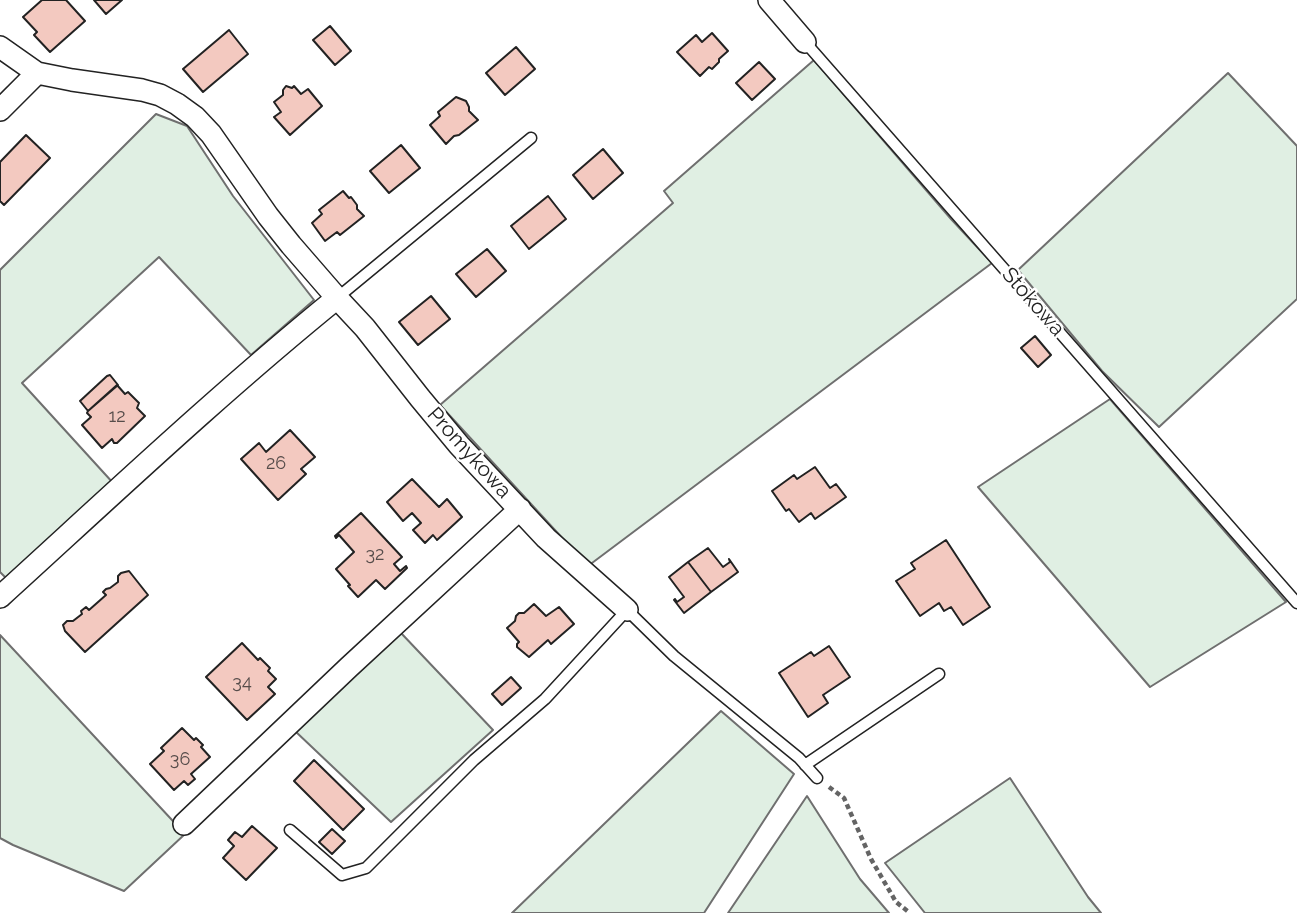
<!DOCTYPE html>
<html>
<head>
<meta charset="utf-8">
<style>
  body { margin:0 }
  canvas { display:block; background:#fff }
</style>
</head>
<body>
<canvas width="1297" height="913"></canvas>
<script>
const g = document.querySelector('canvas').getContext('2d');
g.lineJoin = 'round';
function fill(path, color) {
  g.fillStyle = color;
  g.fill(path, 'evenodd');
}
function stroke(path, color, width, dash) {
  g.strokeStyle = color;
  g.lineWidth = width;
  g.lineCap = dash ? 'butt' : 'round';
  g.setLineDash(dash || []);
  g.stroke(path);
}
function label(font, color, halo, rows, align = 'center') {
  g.font = font + ' Raleway,sans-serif';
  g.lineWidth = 5;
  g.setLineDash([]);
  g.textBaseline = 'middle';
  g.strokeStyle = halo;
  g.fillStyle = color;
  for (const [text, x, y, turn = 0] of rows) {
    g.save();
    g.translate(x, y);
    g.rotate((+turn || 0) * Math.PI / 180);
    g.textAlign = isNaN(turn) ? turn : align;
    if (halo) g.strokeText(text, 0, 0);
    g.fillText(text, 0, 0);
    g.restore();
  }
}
const green = new Path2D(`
  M814 60 951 219 992 263 588 566 440 405 673 203 664 191Z
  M1228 73 1297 146V299L1159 427 1102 371 1018 270Z
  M156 114 187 126 233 196 314 300 251 355 159 257 22 383 114 484 8 580 0 572V270Z
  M1110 399 1286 602 1150 687 978 487Z
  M401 633 493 730 391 822 295 731Z
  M0 635 185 834 124 891 13 845 0 838Z
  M721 711 794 774 704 913H512Z
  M1010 778 1088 897 1101 913H925L885 863Z
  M807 796 860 879 889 913H728Z`);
fill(green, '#e0efe3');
stroke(green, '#6f6f6f', 2);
const building = new Path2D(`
  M42 0H66L85 21 50 52 34 35 37 32 23 17Z
  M94 0H122L106 14Z
  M330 26 351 51 335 65 313 40Z
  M229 30 248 54 203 92 183 69Z
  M712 33 728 51 719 59V62L712 69 709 67 700 76 677 52 696 35 702 42Z
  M516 47 535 69 505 95 486 73Z
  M759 62 775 79 752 100 736 83Z
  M286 86 292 88 294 86 301 94 308 89 322 106 290 135 274 117 281 112 274 102 283 95V90Z
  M456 97 466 101 469 107V111L478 120 459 135 454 136 446 144 430 125 440 116 438 112Z
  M26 135 50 158 4 205 0 201V162Z
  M401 145 420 168 389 193 370 171Z
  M603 149 623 173 593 199 573 175Z
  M343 191 349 198 351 197 357 205V209L364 216 340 235 337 232 325 241 312 223 322 214 319 210Z
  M548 196 566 219 529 249 511 226Z
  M487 249 506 271 476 297 456 274Z
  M431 296 450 319 418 345 399 322Z
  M1035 336 1051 355 1038 367 1021 348Z
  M110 375 118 385 88 411 80 401 107 376Z
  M117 385 125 394 128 392 139 403 137 408 145 416 117 443H114L112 439 102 448 82 425 91 417 87 413 88 411Z
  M290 430 315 457 301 469 306 474 278 500 241 459 259 443 266 452Z
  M815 467 830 488 836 484 846 497 815 519 811 513 799 522 789 509 786 511 772 491 794 475 797 479Z
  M412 479 439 507 447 499 462 517 437 540 433 535 425 543 413 530 421 523 412 513 403 521 387 502Z
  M361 513 402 557 394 564 400 571 406 566 407 568 385 589 376 580 358 597 348 586 350 585 336 569 354 552 339 535 336 538 335 536Z
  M946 540 990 607 963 625 951 607 944 611 939 603 920 616 896 581 915 569 911 563Z
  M708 548 723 567 730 562 729 559 738 572 711 592 688 562Z
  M688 562 711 592 684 613 674 600 675 599 677 602 684 597 669 577Z
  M129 571 148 595 85 652 65 631 63 625 67 621H73L82 614 81 611 86 607 89 610 106 595 103 592 106 589 110 588 118 582V576L121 573Z
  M534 604 546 616 559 607 574 624 551 644 548 640 529 657 517 647V644L519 642 507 628 515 621 516 616 519 613H524Z
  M242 643 258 660 260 658 270 668 268 671 276 679 268 687 275 694 247 720 206 677Z
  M829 646 850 677 823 695 828 703 808 717 779 673 811 652 814 656Z
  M511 677 521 688 502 705 492 694Z
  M182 728 194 740 196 738 203 745 201 747 210 757 191 774 195 779 188 785 184 781 174 790 150 764 164 751 161 748Z
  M314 760 364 809 343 830 294 781Z
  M252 826 277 848 246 880 223 858 234 846 228 840 235 832 242 837Z
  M332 829 345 841 332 854 319 842Z`);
fill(building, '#f3c9c0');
stroke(building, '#222', 2);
const service = new Path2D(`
  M805 42 1297 603
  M337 298 531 138
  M805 765 939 674
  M290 830 342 875 366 868 474 760 545 699 627 610 674 656 799 758 817 778`);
const minor = new Path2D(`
  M769 0 805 42
  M0 47 37 73 72 80 142 90 160 95 177 104 195 117 211 134 268 216 291 245 337 298 365 328 420 398 459 445 546 538 627 610
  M0 110 37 73
  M0 597C111 496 220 393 337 298
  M184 824 349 667 520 509`);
stroke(service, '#222', 13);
stroke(minor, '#222', 24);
stroke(new Path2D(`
  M829 787 844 798 871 859 896 902 910 913`), '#646464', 4.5, [5, 3.5]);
stroke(service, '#fff', 10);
stroke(minor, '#fff', 21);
label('18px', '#564c4a', null, [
  ["12",117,417],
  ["26",276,464],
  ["32",375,555],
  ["34",242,683],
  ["36",180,760]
]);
label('21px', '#222', '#fff', [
  ["Stokowa",1033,302,49],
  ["Promykowa",469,453,48]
]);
</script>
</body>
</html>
